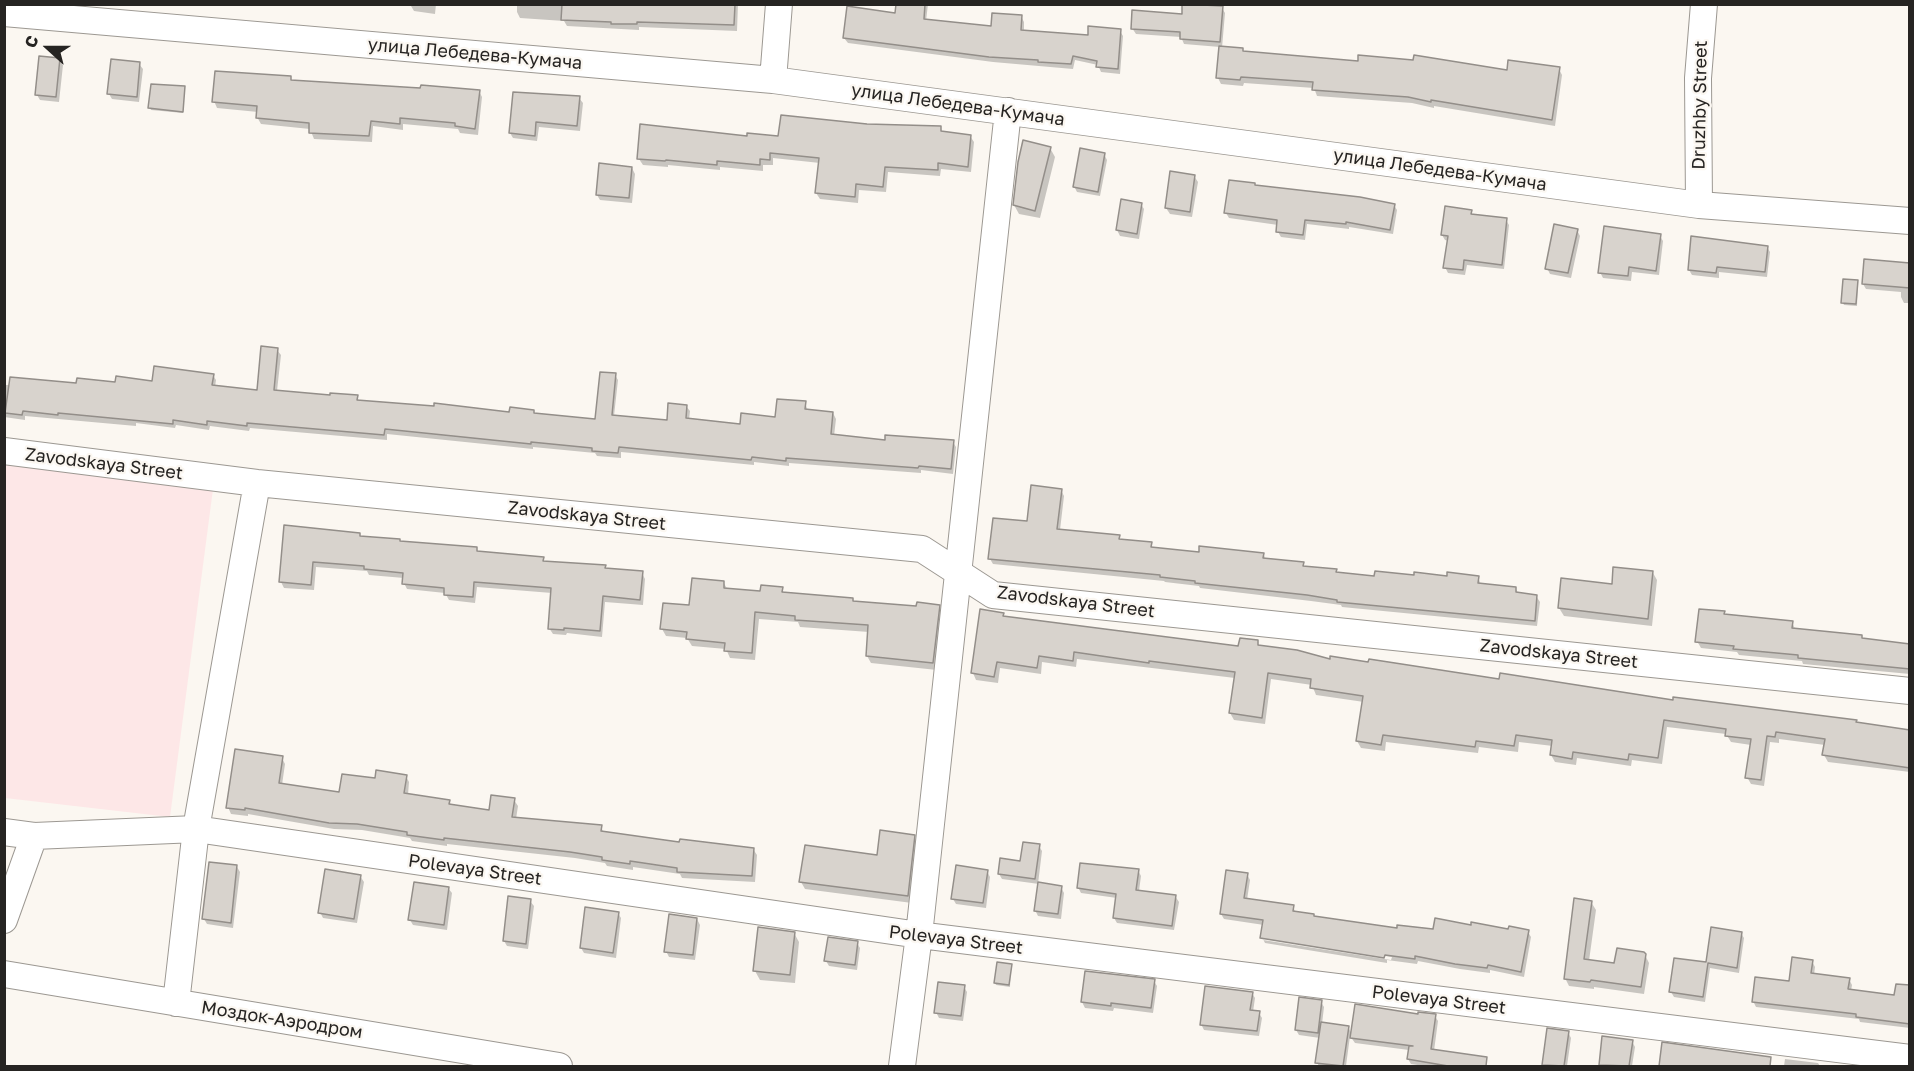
<!DOCTYPE html>
<html>
<head>
<meta charset="utf-8">
<style>
  body { margin:0 }
  #map { position:relative; width:1914px; height:1071px; overflow:hidden; background:#fbf7f1; font-family:"Golos Text",sans-serif }
  canvas { display:block }
  .frame { position:absolute; inset:0; border:6px solid #262422; pointer-events:none }
  .north { position:absolute; left:18px; top:18px; width:60px; height:60px; -webkit-text-stroke:4px #fbf7f1; paint-order:stroke; rotate:291deg; font-size:16px; font-weight:700; line-height:24px; text-align:center; color:#262422 }
  .north::after { content:''; display:block; margin:auto; width:21px; height:27px; background:#262422; clip-path:polygon(50% 0,100% 100%,50% 72%,0 100%) }
</style>
</head>
<body>
<div id="map">
<canvas width="1914" height="1071"></canvas>
<div class="frame"></div>
<div class="north">С</div>
</div>
<script>
const g = document.querySelector('canvas').getContext('2d');
g.lineJoin = 'round';
function fill(path, color) {
  g.fillStyle = color;
  g.fill(path, 'evenodd');
}
function stroke(path, color, width, dash) {
  g.strokeStyle = color;
  g.lineWidth = width;
  g.lineCap = dash ? 'butt' : 'round';
  g.setLineDash(dash || []);
  g.stroke(path);
}
function label(font, color, halo, rows, align = 'center') {
  g.font = font + ' "Golos Text",sans-serif';
  g.lineWidth = 4.5;
  g.setLineDash([]);
  g.textBaseline = 'middle';
  g.strokeStyle = halo;
  g.fillStyle = color;
  for (const [text, x, y, turn = 0] of rows) {
    g.save();
    g.translate(x, y);
    g.rotate((+turn || 0) * Math.PI / 180);
    g.textAlign = isNaN(turn) ? turn : align;
    if (halo) g.strokeText(text, 0, 0);
    g.fillText(text, 0, 0);
    g.restore();
  }
}
fill(new Path2D(`
  M5 463 213 489 170 817 5 798Z`), '#fde7e7');
fill(new Path2D(`
  M386 4H436L435 14 414 11 411 6Z
  M517 4H738L737 31 639 27V30L567 26 564 21 520 18 517 12Z
  M897 4H928L926 21 993 28 1021 16 1024 22V31L1089 36 1120 31 1123 36 1120 74 1101 72 1098 65 1075 60 1073 69 993 62 848 43 844 38 896 14Z
  M1222 8 1225 13 1222 48 1244 53 1508 72 1559 69 1562 75 1555 126 1434 106V108L1412 103 1317 96 1314 88 1244 83 1243 86 1221 84 1218 78 1220 47 1184 44 1181 37 1136 34 1132 28Z
  M59 59 63 65 59 102 40 100 37 95Z
  M139 64 143 69 139 102 112 99 109 94Z
  M290 78 292 81 479 91 482 97 478 135 460 133 458 129 403 124V130L373 126 372 142 314 139 310 129 261 124 257 117 258 112 217 108 214 101Z
  M184 87 183 113 151 110 150 108Z
  M579 98 583 103 580 131 539 127 537 141 513 138 510 133Z
  M867 125 940 128 944 133 970 136 974 142 971 172 941 169 940 176 888 172 886 192 859 190 858 203 820 199 816 193 820 163 773 158V165H763V171L720 167V170L668 165V167L643 165 639 159 749 137H780Z
  M1050 148 1055 157 1040 218 1019 214 1014 205Z
  M1104 154 1107 160 1100 196 1077 192 1074 186Z
  M632 168 635 174 632 203 600 200 597 195Z
  M1194 176 1198 182 1192 217 1170 214 1166 208Z
  M1255 187 1394 205 1397 210 1393 234 1349 227V229L1307 224 1305 240 1281 237 1278 232V225L1229 218 1226 213Z
  M1141 204 1144 209 1139 239 1120 236 1117 230Z
  M1471 211 1473 215 1506 220 1509 225 1504 269 1467 265 1465 275 1448 273 1445 267 1449 241 1445 240 1442 235Z
  M1577 230 1580 236 1571 278 1550 274 1547 268Z
  M1660 236 1663 241 1659 275 1632 272 1631 281 1603 278 1600 272Z
  M1767 247 1770 252 1767 277 1719 272V278L1692 275 1689 270Z
  M1910 263V303H1904L1901 297V292L1866 289 1863 284Z
  M1858 281 1857 306 1844 305 1843 303Z
  M277 350 281 355 277 391 357 397 360 402 511 413 533 411 536 415 597 421 615 375 618 380 614 416 668 422 686 406 690 411 689 420 741 425 776 418 805 403 808 411 833 413 836 419 834 436 886 441 953 442 956 447 953 474 921 470V473L789 463V466L754 462V465L621 452V458L597 456 595 453 533 447V449L387 434V440L250 428 249 431 210 426 209 430 176 425 175 428 136 423V426L25 416V420L4 417V385L153 383 213 375 216 380 215 387 258 392Z
  M1061 490 1064 496 1060 530 1119 537 1121 541 1151 544 1154 549 1200 553 1263 554 1266 559 1303 563 1305 568 1336 571 1338 574 1375 578 1478 577 1481 585 1515 588 1519 594 1536 596 1540 602 1537 626 1342 607 1341 605 1311 601 1200 588 1199 586 1165 582 1164 581 993 564 990 559Z
  M286 527 359 534 361 537 400 543 476 549 479 553 543 559 545 562 605 567 606 570 642 573 645 579 643 605 605 602 602 637 567 633 566 635 553 634 549 628 552 593 477 587 475 603 449 600 445 593 407 589 404 583V578L369 575 367 571 316 567 314 590 284 588 281 582Z
  M1653 573 1657 580 1652 626 1564 616 1559 608 1613 585Z
  M723 582 728 590 761 593 782 589 785 594 853 599 854 602 918 608 939 606 943 613 937 670 871 663 867 656 869 632 800 627 798 622 759 619 755 660 730 658 726 649 692 646 687 638 666 636 662 629Z
  M1724 613 1725 615 1792 622 1795 629 1861 637 1863 640 1910 647V674L1803 664 1802 661 1739 655 1737 652 1701 648 1697 641Z
  M1003 614 1005 618 1240 648 1257 642 1260 647 1331 661 1910 731V772L1828 762 1824 755 1825 745 1779 739V743L1770 742 1764 786 1751 784 1747 777 1751 745 1731 742 1726 734 1667 727 1662 764 1632 760 1631 766 1577 758 1576 765 1555 762 1551 755 1553 746 1519 742 1518 752 1479 747 1478 753 1386 742 1385 751 1361 748 1357 741 1364 702 1316 695 1312 685 1271 679 1265 724 1234 720 1230 713 1235 678 1077 659 1076 667 1042 662 1041 674 1000 668 998 683 976 680 973 673Z
  M282 758 285 764 282 785 341 794 376 780 406 776 409 782 408 795 449 801 452 806 490 812 514 800 518 806 516 819 601 827 604 833 681 844 753 849 757 855 755 882 682 878 680 874 633 867V870L607 866 605 863 575 858 447 844V846L412 841 410 838 362 830 334 829 248 814V816L231 814 228 807Z
  M914 836 918 844 912 903 805 889 801 882 878 857Z
  M1039 846 1042 851 1038 884 1061 887 1064 893 1061 919 1038 916 1035 910 1039 884 1002 879 999 874 1021 863Z
  M237 867 240 872 233 928 207 924 204 919Z
  M1138 870 1141 876 1139 891 1175 896 1179 902 1174 930 1117 923 1114 918 1117 898 1081 893 1078 887Z
  M987 871 990 877 986 908 956 904 953 899Z
  M1247 874 1250 880 1247 900 1293 907 1296 913 1314 918 1398 930 1528 932 1531 937 1524 977 1490 970V973L1460 969 1418 961 1417 964 1387 960V963L1265 943 1262 937 1264 925 1224 919 1221 914ZM1263 937 1392 957 1391 960 1263 940Z
  M360 876 364 882 357 923 323 918 320 912Z
  M448 888 452 893 447 930 413 925 410 920Z
  M530 901 534 906 528 949 507 946 504 941Z
  M1591 902 1596 910 1589 961 1616 965 1645 955 1649 963 1644 994 1594 987V989L1569 986 1565 978Z
  M618 913 621 918 616 958 584 953 581 948Z
  M697 919 700 925 695 960 669 957 666 951Z
  M794 933 799 942 795 983 760 980 755 971Z
  M1741 933 1744 938 1739 973 1710 968 1705 1002 1674 997 1671 992Z
  M857 943 860 948 857 970 829 966 826 961Z
  M1812 961 1815 967 1814 975 1849 979 1852 985 1851 991 1896 997 1910 987V1028L1860 1022 1859 1019 1756 1007 1753 1001 1790 983Z
  M1011 965 1010 987 996 985 995 983Z
  M1086 972 1154 981 1157 986 1153 1013 1114 1008 1113 1011 1085 1008 1082 1002Z
  M964 987 967 992 963 1021 939 1018 936 1012Z
  M1252 993 1255 998 1253 1012 1259 1013 1262 1018 1259 1036 1204 1030 1201 1024Z
  M1321 1002 1324 1007 1322 1024 1348 1027 1352 1034 1419 1016H1435L1438 1021 1434 1051 1473 1061 1472 1066H1424L1411 1064 1408 1059 1409 1050 1355 1043 1350 1036 1346 1066H1319L1317 1063 1320 1038 1299 1035 1296 1030Z
  M1568 1032 1571 1038 1567 1066H1544L1543 1065Z
  M1632 1041 1635 1047 1632 1066H1601L1600 1065Z
  M1664 1044 1753 1061V1066H1661Z
  M1785 1059 1818 1063 1820 1066H1784Z`), '#0003');
const building = new Path2D(`
  M562 4H735L734 25 637 22V24H611V22L561 20Z
  M896 4H925L924 19 991 26 992 13 1022 15 1021 30 1088 35V26L1121 29 1118 69 1096 67 1097 61 1073 56 1071 64 1038 62V60L989 57 843 38 847 6 895 13Z
  M1182 4 1223 6 1220 42 1180 39V32L1131 29 1132 10 1182 14Z
  M1219 46 1243 48V51L1358 61V55L1413 60 1414 55 1507 70 1508 60 1560 67 1552 120 1431 100V102L1408 97 1312 90 1313 82 1241 77 1240 80 1216 78Z
  M39 56 60 58 56 97 35 95Z
  M111 59 140 62 137 97 107 94Z
  M215 71 291 76V80L420 88 421 85 480 90 475 129 455 126V123L400 118V124L371 121 369 136 309 133V123L256 118 257 106 212 102Z
  M151 84 185 86 183 112 148 108Z
  M513 92 580 96 577 126 536 122 535 136 509 133Z
  M781 115 867 124 941 126V131L971 135 968 167 938 163V170L885 167 883 187 856 184 855 197 815 193 819 158 770 153V160L760 159V165L717 161V165L666 160 665 161 637 159 640 124 747 136V133L778 136Z
  M1023 140 1051 147 1035 211 1013 205 1018 162Z
  M1080 148 1105 153 1098 192 1073 187Z
  M599 163 632 167 629 198 596 195Z
  M1170 171 1195 175 1190 212 1165 208Z
  M1229 180 1255 183V185L1360 197 1395 204 1390 230 1346 222V224L1305 220 1303 235 1276 232 1277 220 1224 213Z
  M1121 199 1142 203 1137 234 1116 230Z
  M1445 206 1472 210 1471 214 1507 218 1502 265 1464 260 1463 270 1443 268 1448 236 1441 235Z
  M1554 224 1578 229 1568 273 1545 269Z
  M1604 226 1661 234 1656 271 1629 267 1628 276 1598 273Z
  M1691 236 1768 246 1765 272 1717 267 1716 273 1688 270Z
  M1864 259 1910 263V288L1862 284Z
  M1843 279 1858 280 1856 304 1841 303Z
  M261 346 278 348 274 390 330 395V393L358 395 357 400 434 406V403L509 412 510 407 534 410V413L595 419 600 372 616 373 612 415 667 420 668 403 687 405 686 418 740 424 741 413 775 417 777 399 806 401 805 409 833 412 831 434 885 440V435L954 440 951 469 919 466 918 468 786 458V461L752 457 751 460 619 447 618 453 592 451V448L531 442V444L385 429 384 435 247 423V426L207 421V425L173 420V424L58 413V415L23 411 22 415 5 413 10 377 76 383 77 378 115 382 116 376 152 381 154 366 214 374 212 385 257 390Z
  M1031 485 1062 489 1057 529 1120 535 1119 539 1152 542 1151 547 1199 552V546L1264 553 1263 558 1304 562 1303 566 1337 569 1336 572 1374 576 1375 571 1414 575V572L1447 576V572L1479 576 1478 583 1516 587V592L1537 595 1535 621 1337 602V600L1307 595 1195 583V581L1160 577V575L988 559 993 518 1027 521Z
  M284 525 360 533V536L400 539V541L477 547V551L544 557 543 561 606 565 605 568 643 571 640 600 603 596 600 631 564 628V630L548 629 551 588 474 582 473 597 444 595V588L402 584 403 573 364 569V566L313 562 311 585 279 582Z
  M1613 567 1653 571 1648 619 1558 608 1561 578 1612 584Z
  M692 578 724 581V588L760 591 761 585 783 587 782 592 853 598V601L916 606 917 602 940 605 933 663 866 656 868 625 795 620V616L755 612 752 653 724 651 725 643 686 639 687 632 660 629 663 603 689 605Z
  M980 609 1004 613 1003 616 1238 646 1240 638 1258 640V645L1297 650 1330 659V656L1368 662 1369 659 1499 679 1500 673 1673 700V697L1857 720 1856 722 1910 730V768L1822 755 1825 739 1776 732 1775 737 1767 736 1761 780 1745 778 1751 739 1725 736 1726 729 1664 720 1658 758 1629 754 1628 760 1573 752 1572 759 1550 755 1552 740 1516 735 1514 746 1476 741 1475 747 1383 735 1381 745 1356 741 1363 696 1310 688 1311 679 1268 673 1262 718 1229 713 1235 672 1149 661V663L1074 652 1073 661 1039 656 1037 668 997 662 994 677 971 673Z
  M1699 609 1725 611 1724 614 1793 621 1792 628 1862 635V638L1910 644V669L1798 658V655L1733 649 1734 646 1695 642Z
  M235 749 283 756 279 783 339 792 342 774 375 778 376 770 407 775 404 793 450 800 449 804 489 810 491 795 515 798 512 817 602 825 601 831 679 842 680 839 754 848 752 876 677 872V868L630 861V864L602 860V857L570 852 444 838V840L407 835V832L357 824 329 823 245 808V810L226 808Z
  M880 830 915 835 908 896 799 882 805 845 877 855Z
  M1023 842 1040 844 1035 879 998 874 1000 858 1020 861Z
  M209 862 237 865 231 923 202 919Z
  M1080 863 1139 869 1136 890 1176 895 1172 926 1113 918 1116 894 1077 888Z
  M956 865 988 870 983 903 951 899Z
  M325 869 361 875 354 919 318 913Z
  M1226 870 1248 873 1244 898 1294 905 1293 911 1314 914V916L1397 928V925L1433 929 1435 918 1471 925V922L1508 929 1509 926 1529 930 1521 972 1488 965 1487 968 1455 964 1415 956V959L1385 955 1384 958 1260 938 1263 920 1220 914Z
  M414 882 449 887 444 925 408 920Z
  M1038 882 1062 886 1058 914 1034 911Z
  M508 896 531 899 526 944 503 941Z
  M1574 898 1592 901 1584 959 1614 963 1617 948 1644 952 1646 954 1641 987 1591 980 1590 982 1564 979Z
  M585 907 619 912 613 953 580 948Z
  M669 914 697 918 693 955 664 952Z
  M758 927 795 932 790 975 753 971Z
  M1711 927 1742 932 1737 968 1708 963 1703 997 1669 992 1674 958 1706 962Z
  M828 937 858 941 855 965 824 961Z
  M1792 957 1813 960 1811 973 1850 978 1848 989 1894 995 1896 984 1910 985V1024L1856 1017V1014L1752 1002 1755 977 1789 981Z
  M997 962 1012 964 1009 985 994 983Z
  M1085 971 1155 979 1151 1008 1111 1003V1006L1081 1002Z
  M938 982 965 985 961 1016 934 1013Z
  M1205 986 1253 992 1250 1010 1260 1011 1257 1031 1200 1025Z
  M1299 997 1322 1000 1318 1033 1295 1030Z
  M1355 1004 1418 1014V1012L1436 1014 1431 1049 1487 1057 1486 1066H1448L1407 1059 1409 1046H1413L1350 1038Z
  M1321 1022 1349 1026 1343 1066 1315 1063Z
  M1547 1028 1569 1031 1564 1066 1542 1065Z
  M1602 1036 1633 1040 1629 1066 1599 1065Z
  M1662 1042 1771 1057 1770 1066H1659Z`);
fill(building, '#d8d3cd');
stroke(building, '#938e89', 1.5);
const minor = new Path2D(`
  M4 13 773 80 1699 205 1910 221
  M773 80 779 4
  M1699 205 1698 78 1704 4
  M4 451 257 483 922 549 993 595 1910 691
  M4 832 34 836 196 829 919 935 1910 1058
  M4 920 34 836
  M4 974 559 1066
  M176 1003 196 829 257 483
  M902 1066 919 935 1008 111`);
stroke(minor, '#9c9892', 28);
stroke(minor, '#fff', 26);
label('18px', '#262422', '#fbf7f1', [
  ["улица Лебедева-Кумача",475,54,5],
  ["улица Лебедева-Кумача",958,105,8],
  ["Druzhby Street",1700,105,-89],
  ["улица Лебедева-Кумача",1440,170,8],
  ["Zavodskaya Street",104,464,7],
  ["Zavodskaya Street",587,516,6],
  ["Zavodskaya Street",1076,602,7],
  ["Zavodskaya Street",1559,654,6],
  ["Polevaya Street",475,870,8],
  ["Polevaya Street",956,940,7],
  ["Polevaya Street",1439,1000,7],
  ["Моздок-Аэродром",282,1020,9]
]);
</script>
</body>
</html>
